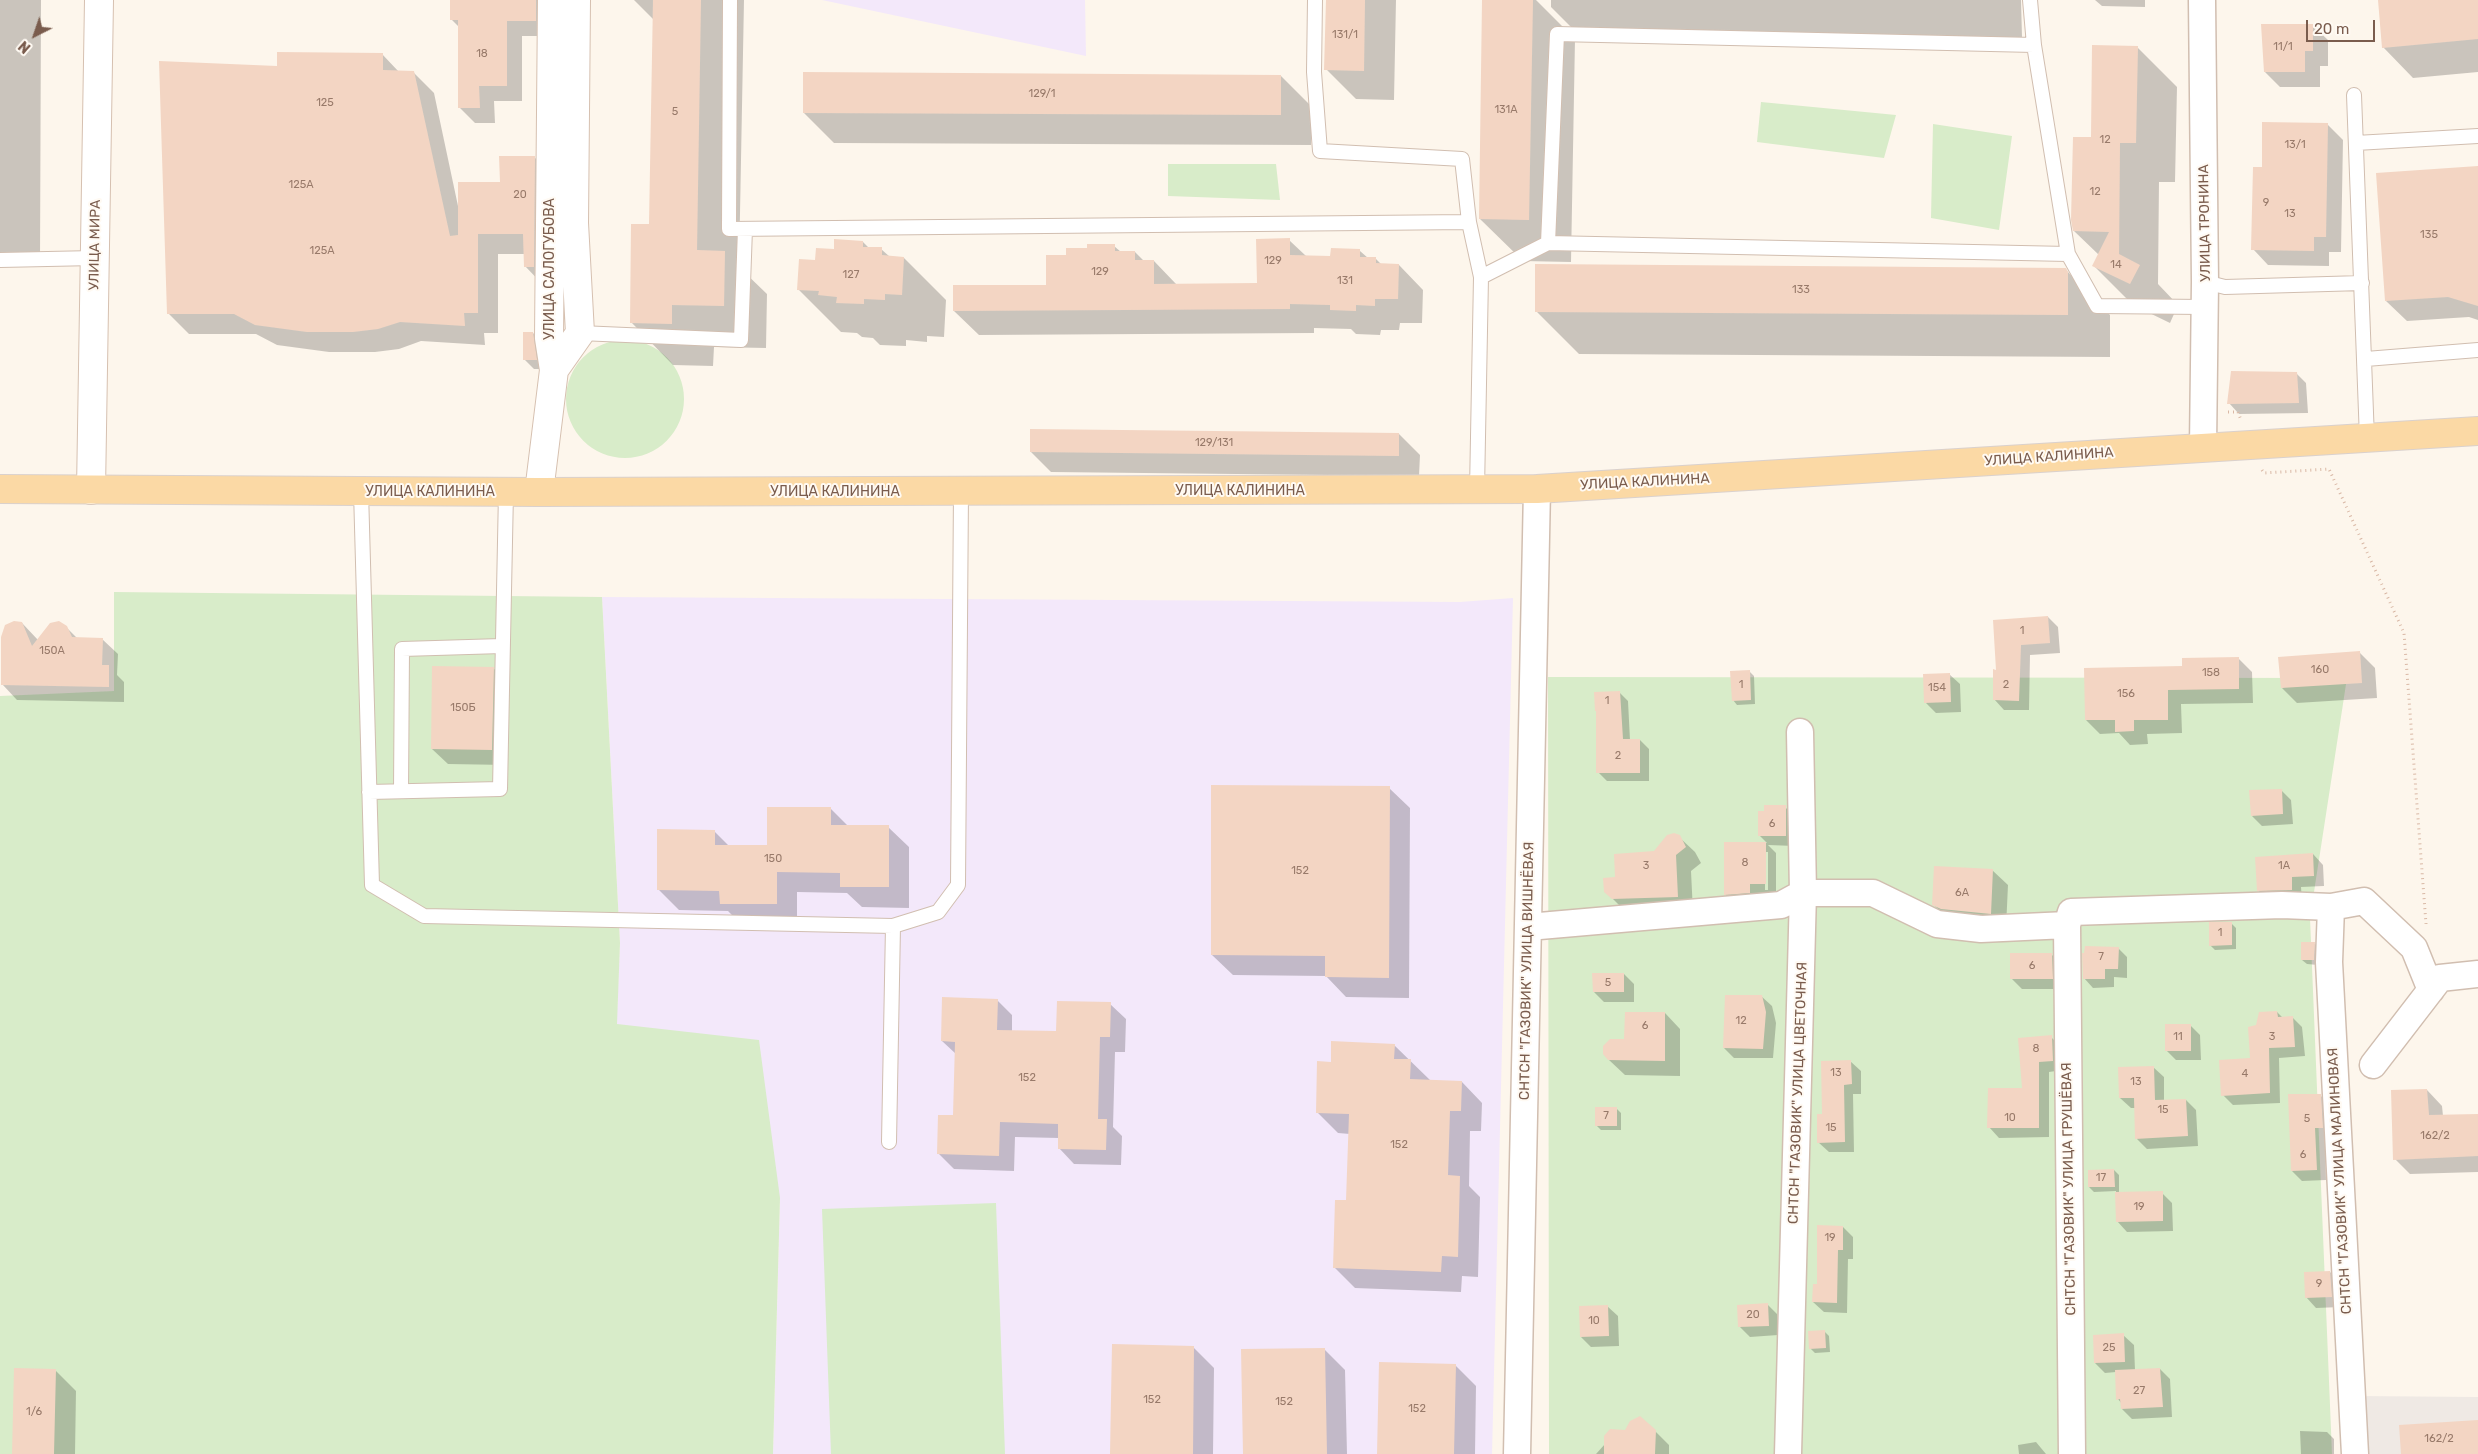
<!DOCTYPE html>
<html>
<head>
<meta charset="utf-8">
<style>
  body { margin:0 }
  #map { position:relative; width:2478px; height:1454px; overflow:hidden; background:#fdf6ec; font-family:Rubik,sans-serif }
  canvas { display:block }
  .north { position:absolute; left:10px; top:10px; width:50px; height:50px; -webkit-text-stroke:4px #fffaf3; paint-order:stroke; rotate:221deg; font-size:14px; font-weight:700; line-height:20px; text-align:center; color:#7a5c4d }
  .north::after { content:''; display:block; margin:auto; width:18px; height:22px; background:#7a5c4d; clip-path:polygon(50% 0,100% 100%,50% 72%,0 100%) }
  .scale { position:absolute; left:2306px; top:20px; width:69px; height:22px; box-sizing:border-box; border:2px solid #7a5c4d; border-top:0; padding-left:6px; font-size:15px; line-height:18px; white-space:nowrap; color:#7a5c4d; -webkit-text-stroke:4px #fffaf3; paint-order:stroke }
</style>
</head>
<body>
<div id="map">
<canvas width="2478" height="1454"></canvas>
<div class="north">N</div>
<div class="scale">20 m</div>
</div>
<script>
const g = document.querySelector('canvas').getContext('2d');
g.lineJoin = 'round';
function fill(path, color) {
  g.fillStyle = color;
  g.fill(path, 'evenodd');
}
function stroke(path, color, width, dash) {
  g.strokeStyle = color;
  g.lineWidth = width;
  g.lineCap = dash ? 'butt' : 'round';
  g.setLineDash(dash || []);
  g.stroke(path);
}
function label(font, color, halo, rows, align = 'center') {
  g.font = font + ' Rubik,sans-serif';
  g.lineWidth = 4;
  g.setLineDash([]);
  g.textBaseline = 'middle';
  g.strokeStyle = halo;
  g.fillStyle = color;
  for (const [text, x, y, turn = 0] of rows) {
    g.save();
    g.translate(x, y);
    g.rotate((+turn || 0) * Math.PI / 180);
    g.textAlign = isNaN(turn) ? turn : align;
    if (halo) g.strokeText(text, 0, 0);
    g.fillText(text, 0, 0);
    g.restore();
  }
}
fill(new Path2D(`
  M2357 1396 2478 1397V1454H2348Z`), '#efe9e4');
fill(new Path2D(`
  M822 0H1085L1086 56Z
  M602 597 1460 602 1513 598 1492 1454H773L780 1199 610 1170 620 943Z`), '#f3e8fa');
fill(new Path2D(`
  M1761 102 1896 115 1884 158 1757 142Z
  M1933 124 2012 136 1999 230 1931 218Z
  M1168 164H1276L1280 200 1168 196Z
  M566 399a59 59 0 1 1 118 0a59 59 0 1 1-118 0Z
  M114 592 602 597 620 943 617 1024 759 1040 780 1198 773 1454H0V696L114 691Z
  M1548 677 2347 678 2310 918 2332 1454H1549Z
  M996 1203 1005 1454H831L822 1209Z`), '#d8ecc9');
fill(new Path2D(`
  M0 0H41L40 264H0Z
  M451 0H548L551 36H522V101H494L495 123H475L459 107V27L451 19Z
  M634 0H744L739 267 767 294 766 348 714 347 713 366 673 365 631 322 651 226 654 20Z
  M1327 0H1396L1394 100 1356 99 1326 69Z
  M1484 0H1536L1575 39 1571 262 1523 261 1480 219Z
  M1551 0H2021L2022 37H1581L1551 7Z
  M2095 0H2145V7L2102 6Z
  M2379 0H2478V72L2413 78 2383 47Z
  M2312 25 2328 40V66H2320V87H2280L2265 72Z
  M2137 47 2177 87 2175 182H2159L2158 284 2178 305 2170 323 2133 305 2094 266 2099 255 2074 231 2092 138Z
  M382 54 399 72H413L434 93 458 206 501 183 534 157 555 177 545 287 525 266V254H498V333H484L485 345 421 341 399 349 375 352H329L277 345 256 334H189L169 314 278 67Z
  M1281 76 1311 106V145L834 143 804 113Z
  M2327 124 2343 140 2341 252H2329V266L2268 265 2253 249Z
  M2478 167V320L2469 317 2407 321 2386 301Z
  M1289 240 1306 256 1332 257 1360 251 1368 258 1376 259 1382 265H1399L1423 290 1422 323H1400L1399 330H1381L1380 335 1356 334 1351 329 1314 328V333L979 335 954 311 1047 286 1067 256 1088 249 1114 246 1121 252H1135L1144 261H1154L1177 285 1258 284Z
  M863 242 869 248 881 249 890 257 904 258 946 300 944 337 927 336V342L906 340V346L880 345 873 338 862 337 857 333 841 332 798 289 816 261 835 250Z
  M2065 269 2110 315V357L1579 354 1536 311Z
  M533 333 543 343 546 369H534L524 359Z
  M2296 373 2306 383 2308 413 2239 414 2229 403Z
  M1399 434 1420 455 1419 476 1051 472 1031 452Z
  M2048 617 2058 627 2060 653 2030 655 2029 710H2004L1994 699 1998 671 1994 621Z
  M22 623 38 640 66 627 77 638 102 639 118 654 117 675 124 682V702L17 700 2 684Z
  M2359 652 2375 668 2377 698 2297 703 2282 688Z
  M2238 658 2252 672 2253 703 2181 704 2182 733 2147 734 2148 744 2130 745 2119 733 2100 734 2086 720 2183 667Z
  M493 668 509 683 507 765 448 764 432 749Z
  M1749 671 1754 676 1755 704 1737 705 1733 700Z
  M1949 674 1960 684 1961 712 1936 713 1926 703Z
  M1619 692 1628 701 1630 740H1640L1649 749V781H1607L1598 772Z
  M1389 788 1410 808 1409 998 1346 997 1326 976 1233 975 1212 955Z
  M2281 790 2291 800 2293 824 2262 826 2252 816Z
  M1785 807 1795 817V846L1768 845 1776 853V894L1735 905 1725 894V843H1767L1759 835ZM1765 852H1768V890H1765Z
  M830 808 848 826 888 827 909 847V908L862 907 847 893 797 892V924H741L728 911 679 910 659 890 714 831 730 847H768Z
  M1679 837 1695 852 1701 863 1691 871 1693 912 1628 914 1605 891 1617 878Z
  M2313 854 2323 865 2324 886 2301 887 2302 900H2268L2258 890Z
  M1992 870 2008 885 2006 928 1949 920 1933 904Z
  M2231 923 2236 928V949L2215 950 2210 945Z
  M2314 943 2319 948 2318 965 2307 964 2302 960Z
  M2118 948 2127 957V978L2114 977V987L2093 988 2084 978Z
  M2052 955 2062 965V989H2022L2012 979Z
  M1624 974 1634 984V1002H1604L1594 992Z
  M1761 996 1772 1006 1776 1023 1773 1058H1734L1724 1048Z
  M997 1000 1012 1015V1031L1057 1033 1110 1004 1126 1019 1125 1052H1115L1113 1127 1122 1136 1121 1165 1074 1164 1059 1148V1138L1015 1137 1014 1171 954 1169 938 1153 954 1117 956 1054 942 1041Z
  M2277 1012 2283 1018 2292 1017 2302 1027 2305 1056 2279 1058 2280 1103 2233 1105 2223 1095 2252 1059 2257 1026Z
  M1665 1013 1680 1029V1076L1625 1075 1609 1060 1625 1041Z
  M2190 1025 2200 1035 2201 1060H2176L2166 1050Z
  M2051 1037 2061 1047 2063 1070 2049 1072V1137L1999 1138 1989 1127 2024 1090Z
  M1394 1045 1431 1081 1462 1082 1482 1103 1481 1131H1470L1469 1186 1480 1197 1478 1277 1462 1276 1461 1292 1355 1288 1334 1267 1348 1201 1350 1134 1338 1133 1317 1112 1332 1063Z
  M1850 1061 1861 1071V1094H1853L1854 1152H1829L1818 1142Z
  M2153 1067 2164 1077V1101L2186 1100 2196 1110 2198 1146 2147 1149 2137 1139 2135 1108H2131L2120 1098Z
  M2427 1090 2442 1106 2443 1116 2478 1115V1172L2410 1174 2395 1159Z
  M2320 1095 2331 1106 2332 1138H2325L2326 1180 2302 1181 2292 1171Z
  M1616 1108 1621 1113V1130H1601L1596 1125Z
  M2114 1170 2119 1175V1193H2162L2172 1203 2173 1231 2127 1232 2117 1221 2116 1191 2094 1192 2089 1187Z
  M1843 1227 1853 1237V1259H1848L1847 1313 1824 1312 1813 1302Z
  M2330 1272 2340 1282 2341 1307 2316 1308 2306 1297Z
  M1767 1304 1777 1314 1778 1335 1750 1337 1740 1327Z
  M1607 1306 1618 1316 1619 1346 1591 1347 1581 1337Z
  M1824 1331 1829 1336 1830 1352 1815 1353 1810 1348Z
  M2123 1335 2134 1345 2135 1370 2160 1369 2170 1379 2172 1417 2132 1419 2122 1409V1404L2118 1399 2116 1372 2105 1373 2095 1363Z
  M1193 1347 1214 1368 1213 1454H1111Z
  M1324 1349 1345 1370 1347 1454H1245Z
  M1455 1365 1476 1386 1475 1454H1379Z
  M56 1371 76 1391 75 1454H13Z
  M1625 1431H1655L1669 1445V1454H1596L1605 1444Z
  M2300 1431 2327 1432 2334 1439V1454H2301Z
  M2036 1442 2046 1454H2019L2018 1445Z`), '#0003');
fill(new Path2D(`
  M450 0H536V21H507V86H479L480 108H458V20H450Z
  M653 0H701L697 250 725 251 724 306 672 305V324L630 323 631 224H649Z
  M1326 0H1365L1364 71 1324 70Z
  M1482 0H1533L1529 220 1479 219Z
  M2378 0H2478V39L2382 48Z
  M2261 24H2313V51H2305V72H2264Z
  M2092 45 2138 46 2136 143H2120L2119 254 2140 265 2130 284 2092 266 2109 232 2073 231 2071 220 2073 137H2091Z
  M277 52 383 53V70L414 71 450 236 458 235V182H500L499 156H535L534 267H524L523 234H478V313H464L465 326 400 322 378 329 353 332H307L255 325 234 314H167L159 61 277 66Z
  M803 72 1281 75V115L803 113Z
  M2262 122 2328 123 2326 237H2314V251L2251 250 2253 167H2262Z
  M2478 166V306L2448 297 2385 301 2376 173Z
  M1290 238V255L1330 256 1331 248 1360 249V257H1376V263L1399 264 1398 299H1375V306L1356 305V311L1330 310V305L1290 304V309L953 311V285H1046V255H1066V248H1087V244H1115V251H1135V260H1154V284L1257 283 1256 239Z
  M834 239 863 241V247H882V255L904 257 902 295 885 294V300L864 299V304L836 303 837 297 818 295 819 291 797 290 799 259 815 260 816 248 834 249Z
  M1535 264 2066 268 2068 272V315L1535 312Z
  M523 332H533L537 360H523Z
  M2231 371 2297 372 2299 403 2227 404Z
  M1030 429 1399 433V456L1030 452Z
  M2048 616 2050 643 2021 645 2019 701 1993 700V669L1996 670 1993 620Z
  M14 621 22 622 32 646 50 623 59 621 67 626 72 637 103 638 102 665H109V687L1 685V637L5 625Z
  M2360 651 2362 683 2281 688 2278 657Z
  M2239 657V689L2168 690V720H2134V731L2115 732V720H2085L2084 668 2182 666V658Z
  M432 666 494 667 492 750 431 749Z
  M1750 670 1751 700 1732 701 1730 671Z
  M1950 673 1951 702 1924 703 1923 674Z
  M1620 691 1623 739H1640V773H1596V711H1595L1594 692Z
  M1211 785 1390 786 1389 978 1325 977V956L1211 955Z
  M2282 789 2283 814 2251 816 2249 790Z
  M1764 805H1786V836H1758V811H1764Z
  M767 807H831V825H889V887H840V873L777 872V904H720L719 891 657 890V829L715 830V845H767Z
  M1674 833 1680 835 1686 847 1676 855 1678 897 1612 899 1604 892 1603 878 1615 877 1614 854 1654 851 1667 835Z
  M1724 842H1766V884H1750V893L1724 895Z
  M2313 853 2314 876 2292 877V890L2257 891 2255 857Z
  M1934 866 1993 869 1991 914 1941 909 1932 905Z
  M2209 922H2232V945L2209 946Z
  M2301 942H2315L2314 960H2301Z
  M2085 946 2119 947 2118 969H2105V979H2083L2082 953H2084Z
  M2010 953H2052L2053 979H2010Z
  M1592 973H1624V992H1593Z
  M1725 995H1762L1766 1012 1763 1049 1723 1048Z
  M942 997 998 999 997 1030 1056 1031 1057 1001 1111 1002 1110 1037H1100L1098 1119H1107L1106 1150 1058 1149V1124L1000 1122 999 1156 937 1154 938 1115H953L955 1042 941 1041Z
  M2277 1011 2278 1017 2293 1016 2295 1047 2269 1048 2270 1093 2221 1096 2219 1060 2250 1058 2248 1027 2256 1025 2259 1012Z
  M1625 1012H1665V1061L1608 1060 1603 1054V1046L1610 1039H1624Z
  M2165 1024H2191V1051H2165Z
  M2052 1035 2053 1061 2039 1062V1128H1987L1988 1088H2022L2018 1038Z
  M1331 1041 1395 1044 1394 1059H1411L1410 1079 1462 1081 1461 1111H1450L1448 1175 1460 1176 1458 1257 1442 1256 1441 1272 1333 1268 1335 1200H1346L1349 1114 1316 1113 1317 1061 1331 1062Z
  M1851 1060 1852 1084 1844 1085 1845 1142 1817 1143V1114H1822L1821 1061Z
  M2154 1066 2155 1100 2186 1099 2188 1136 2135 1139 2134 1098H2119L2118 1067Z
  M2427 1089 2429 1115 2478 1114V1156L2393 1160 2391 1090Z
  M2288 1094H2321L2323 1128H2315L2317 1170 2291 1171Z
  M1595 1107H1617V1126H1595Z
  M2114 1169 2115 1187H2088V1170Z
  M2163 1191V1221L2116 1222 2115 1192Z
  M1817 1225 1843 1226V1250H1838L1837 1303 1812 1302 1813 1284H1817Z
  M2330 1271 2332 1297 2305 1298 2304 1272Z
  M1768 1303 1769 1326 1738 1327 1737 1305Z
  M1608 1305 1609 1336 1580 1337 1579 1306Z
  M1825 1330 1826 1348 1809 1349 1808 1331Z
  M2124 1333 2125 1362 2094 1363 2093 1335Z
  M1112 1344 1194 1346 1193 1454H1110Z
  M1325 1348 1327 1454H1243L1241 1349Z
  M1379 1362 1456 1364 1454 1454H1377Z
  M14 1368 56 1369 54 1454H12Z
  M2160 1368 2163 1407 2121 1409 2120 1399 2116 1400 2115 1370Z
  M1640 1416 1656 1430 1655 1454H1604V1436L1610 1429 1625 1430 1630 1421Z
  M2478 1420V1454H2401L2399 1425Z`), '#f3d5c3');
const lane = new Path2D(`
  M730 0 729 229 1469 222 1481 277 1477 490
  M1315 0 1314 72 1320 151 1462 159 1469 222
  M2030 0 2034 45
  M2354 95 2367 439
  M2356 143 2478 136
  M1548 243 1557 34 2034 45 2068 254
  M0 260 95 258
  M1481 277 1548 243 2068 254 2097 306 2205 307
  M2205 282 2225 287 2362 283
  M580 333 741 340 745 229
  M2366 359 2478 350
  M361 491 372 885 424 916 893 926 938 912 958 885 961 491
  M401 791 402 649 502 646
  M369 792 500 789 506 492
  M889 1142 893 926`);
const street = new Path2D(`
  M2202 0 2205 282 2203 447
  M2331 907 2329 962 2355 1454
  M2067 925 2072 1454
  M1528 927 1781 905 1803 893H1873L1937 924 1981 929 2067 925 2071 912 2282 905 2331 907 2364 901 2414 948 2431 990
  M2373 1065 2440 978 2478 974
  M1517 1454 1537 489
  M1788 1454 1803 893 1800 732`);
const secondary = new Path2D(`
  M554 370 580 333 574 223 576 0
  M91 490 99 0
  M539 492 554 370 549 338 552 0`);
const primary = new Path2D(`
  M0 489 539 492 1537 489 2478 431`);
stroke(lane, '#d1beb0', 16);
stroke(street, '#d1beb0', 29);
stroke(secondary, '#d6c0b0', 30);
stroke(primary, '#dad1cd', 30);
stroke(new Path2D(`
  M2228 412H2238L2241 420
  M2262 470 2264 473 2329 469 2404 633 2426 924`), '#d9b8a5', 3, [1, 4]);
stroke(lane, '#fff', 14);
stroke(street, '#fff', 26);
stroke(secondary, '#fff', 28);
stroke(primary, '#fbd9a5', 28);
label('11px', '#987a6a', null, [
  ["131/1",1345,35],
  ["11/1",2283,47],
  ["18",482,54],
  ["129/1",1042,94],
  ["125",325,103],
  ["131А",1506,110],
  ["5",675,112],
  ["12",2105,140],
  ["13/1",2295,145],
  ["125А",301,185],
  ["12",2095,192],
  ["20",520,195],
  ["9",2266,203],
  ["13",2290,214],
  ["135",2429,235],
  ["125А",322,251],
  ["129",1273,261],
  ["14",2116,265],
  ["129",1100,272],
  ["127",851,275],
  ["131",1345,281],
  ["133",1801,290],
  ["129/131",1214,443],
  ["1",2022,631],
  ["150А",52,651],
  ["160",2320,670],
  ["158",2211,673],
  ["1",1741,685],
  ["2",2006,685],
  ["154",1937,688],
  ["156",2126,694],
  ["1",1607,701],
  ["150Б",463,708],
  ["2",1618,756],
  ["6",1772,824],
  ["150",773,859],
  ["8",1745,863],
  ["3",1646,866],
  ["1А",2284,866],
  ["152",1300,871],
  ["6А",1962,893],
  ["1",2220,933],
  ["7",2101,957],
  ["6",2032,966],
  ["5",1608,983],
  ["12",1741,1021],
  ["6",1645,1026],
  ["11",2178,1037],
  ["3",2272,1037],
  ["8",2036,1049],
  ["13",1836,1073],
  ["4",2245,1074],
  ["152",1027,1078],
  ["13",2136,1082],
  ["15",2163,1110],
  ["7",1606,1116],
  ["10",2010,1118],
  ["5",2307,1119],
  ["15",1831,1128],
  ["162/2",2435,1136],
  ["152",1399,1145],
  ["6",2303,1155],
  ["17",2101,1178],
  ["19",2139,1207],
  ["19",1830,1238],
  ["9",2319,1284],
  ["20",1753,1315],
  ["10",1594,1321],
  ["25",2109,1348],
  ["27",2139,1391],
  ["152",1152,1400],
  ["152",1284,1402],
  ["152",1417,1409],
  ["1/6",34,1412],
  ["162/2",2439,1439]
]);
label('14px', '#7a5c4d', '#fffaf3', [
  ["УЛИЦА ТРОНИНА",2205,223,-91],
  ["УЛИЦА МИРА",95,245,-89],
  ["УЛИЦА САЛОГУБОВА",550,269,-90],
  ["УЛИЦА КАЛИНИНА",2049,457,-4],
  ["УЛИЦА КАЛИНИНА",1645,482,-3],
  ["УЛИЦА КАЛИНИНА",1240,491],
  ["УЛИЦА КАЛИНИНА",430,492],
  ["УЛИЦА КАЛИНИНА",835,492],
  ["СНТСН \"ГАЗОВИК\" УЛИЦА ВИШНЁВАЯ",1527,971,-89],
  ["СНТСН \"ГАЗОВИК\" УЛИЦА ЦВЕТОЧНАЯ",1798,1093,-88],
  ["СНТСН \"ГАЗОВИК\" УЛИЦА МАЛИНОВАЯ",2340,1181,-93],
  ["СНТСН \"ГАЗОВИК\" УЛИЦА ГРУШЁВАЯ",2069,1189,-91]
]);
</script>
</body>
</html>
